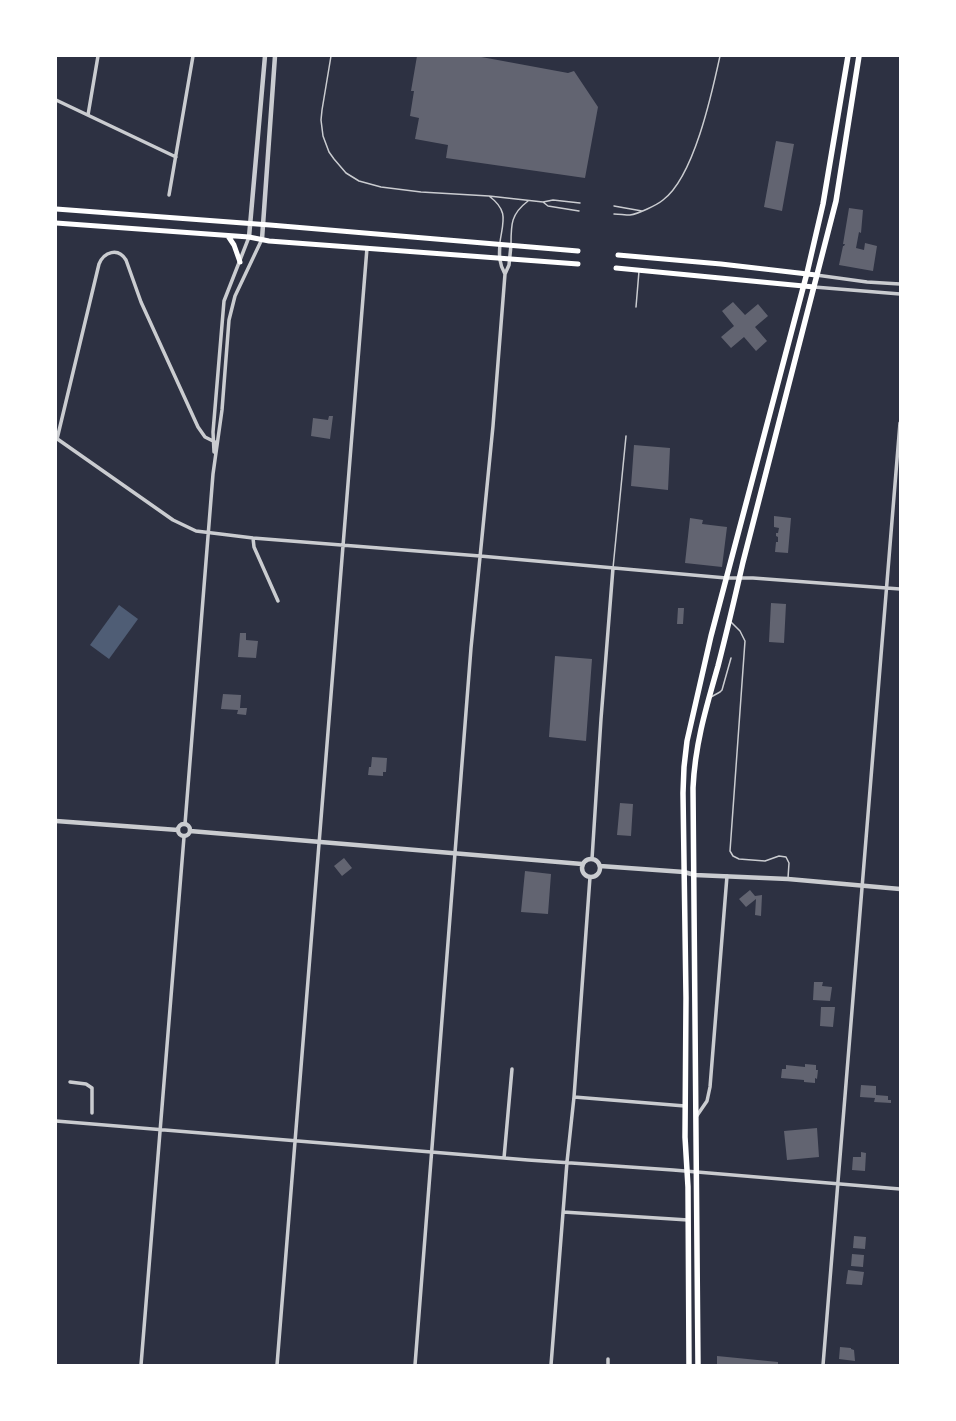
<!DOCTYPE html>
<html>
<head>
<meta charset="utf-8">
<style>
  body { margin:0 }
  #map { position:relative; width:956px; height:1421px; overflow:hidden; background:#2d3142; font-family:"Crimson Pro",serif }
  canvas { display:block }
  .frame { position:absolute; inset:0; border:57px solid #fff; pointer-events:none }
</style>
</head>
<body>
<div id="map">
<canvas width="956" height="1421"></canvas>
<div class="frame"></div>
</div>
<script>
const g = document.querySelector('canvas').getContext('2d');
g.lineJoin = 'round';
function fill(path, color) {
  g.fillStyle = color;
  g.fill(path, 'evenodd');
}
function stroke(path, color, width, dash) {
  g.strokeStyle = color;
  g.lineWidth = width;
  g.lineCap = dash ? 'butt' : 'round';
  g.setLineDash(dash || []);
  g.stroke(path);
}
fill(new Path2D(`
  M119 605 138 619 109 659 90 645Z`), '#4f5d75');
fill(new Path2D(`
  M417 56H476L568 73 574 71 598 107 585 178 446 158 448 145 415 139 419 118 410 116 414 91H411Z
  M776 141 794 144 782 211 764 207Z
  M849 208 863 210 861 233 859 232 856 248 864 250 865 243 877 246 873 271 839 265 843 246H844L845 244H843Z
  M733 302 745 315 758 304 768 316 755 327 767 341 756 351 744 337 731 348 721 337 734 326 722 311Z
  M329 416H333L330 439 311 436 313 418 328 420Z
  M634 445 670 448 668 490 631 486Z
  M774 516 791 518 788 553 775 552 776 542H778V537L776 536V533H778L779 528 774 527Z
  M690 518 703 520 702 524 727 527 722 567 685 563Z
  M771 603 786 604 784 643 769 642Z
  M678 608H684L683 624H677Z
  M240 633H246V640L258 641 256 658 238 657Z
  M555 656 592 659 586 741 549 737Z
  M223 694 241 695 240 708H247L246 715 237 714 238 710 221 709Z
  M372 757 387 758 386 772H383V776L368 775 369 767H371Z
  M620 803 633 804 631 836 617 835Z
  M344 858 352 868 342 876 334 866Z
  M525 871 551 874 548 914 521 912Z
  M750 890 755 896 762 895 761 916 755 915 756 899 746 907 739 899Z
  M814 982H823L822 986 832 987 830 1001 813 1000Z
  M821 1007H835L833 1027 820 1026Z
  M805 1064 816 1065V1070H818L817 1079 815 1078V1083L804 1082V1080L781 1078 782 1069H786V1065L805 1067Z
  M861 1085 876 1086V1095L888 1096V1100H891V1103L874 1102 875 1098 860 1097Z
  M817 1128 819 1157 787 1160 784 1131Z
  M861 1152 866 1153 865 1171 852 1170 853 1157H861Z
  M854 1236 866 1237 865 1249 853 1248Z
  M852 1254 864 1255 863 1267 851 1266Z
  M848 1270 864 1272 862 1285 846 1284Z
  M840 1347 851 1348V1349L854 1350 855 1361 839 1359Z
  M717 1356 778 1362V1365H717Z`), '#626471');
stroke(new Path2D(`
  M331 56 322 110 321 120 323 136 329 152 334 159 346 173 359 181 381 187 421 192 489 196 543 202 553 200 580 203
  M489 196C509 211 503 221 500 242
  M543 202 548 206 579 211
  M614 206 642 211
  M614 214C619 214 625 215 630 215 638 214 657 205 663 200 694 177 712 93 720 56
  M511 244C511 224 511 214 528 201
  M636 307 639 271
  M613 568 626 436
  M731 622 740 631 745 641 730 851 733 856 739 859 765 861 779 856 786 857 789 863 788 878
  M711 697 720 692 722 690 731 658`), '#caccd0', 1.5);
stroke(new Path2D(`
  M56 100 176 157
  M88 115 98 56
  M169 195 193 56
  M500 244C499 255 499 264 505 274
  M816 275 867 282 900 284
  M814 287 900 294
  M56 438 173 520 196 531 253 538 480 556 726 578H753L900 589
  M57 439 99 264C104 252 118 247 126 260L141 302 198 427 205 437 217 443
  M214 452 213 432 224 301 249 237
  M253 538 254 547 278 601
  M185 824 213 474 222 410 229 320 235 296 262 239
  M592 859 601 719 613 568
  M70 1082 86 1084 92 1088V1113
  M574 1097 685 1106
  M696 1117 707 1101 710 1087 727 876
  M56 1121 528 1160 673 1170 900 1189
  M504 1158 512 1069
  M563 1212 688 1220
  M141 1365 184 837
  M277 1365 367 248
  M415 1365 471 648 493 426 505 274 509 265 511 245
  M551 1365 567 1162 574 1097 590 877
  M608 1365V1359
  M823 1365 900 423`), '#caccd0', 3.5);
stroke(new Path2D(`
  M249 237 265 56
  M262 239 275 56
  M56 821 178 830
  M178 830a6 6 0 1 1 12 0a6 6 0 1 1-12 0Z
  M190 831 582 864
  M582 868a9 9 0 1 1 18 0a9 9 0 1 1-18 0Z
  M600 866 684 872 695 875 788 879 900 889`), '#caccd0', 4.5);
stroke(new Path2D(`
  M56 209 270 225 578 251
  M56 223 249 237 269 241 578 264
  M228 236 234 245 240 262
  M618 255 721 264 816 275
  M616 268 814 287`), '#fff', 5);
stroke(new Path2D(`
  M689 1365 688 1187 685 1137 686 998 683 793 684 767 687 741 711 636 807 273 823 204 848 56
  M698 1365 693 788C695 744 706 708 718 666 727 631 735 597 743 562L836 201 859 56`), '#fff', 5.5);
</script>
</body>
</html>
